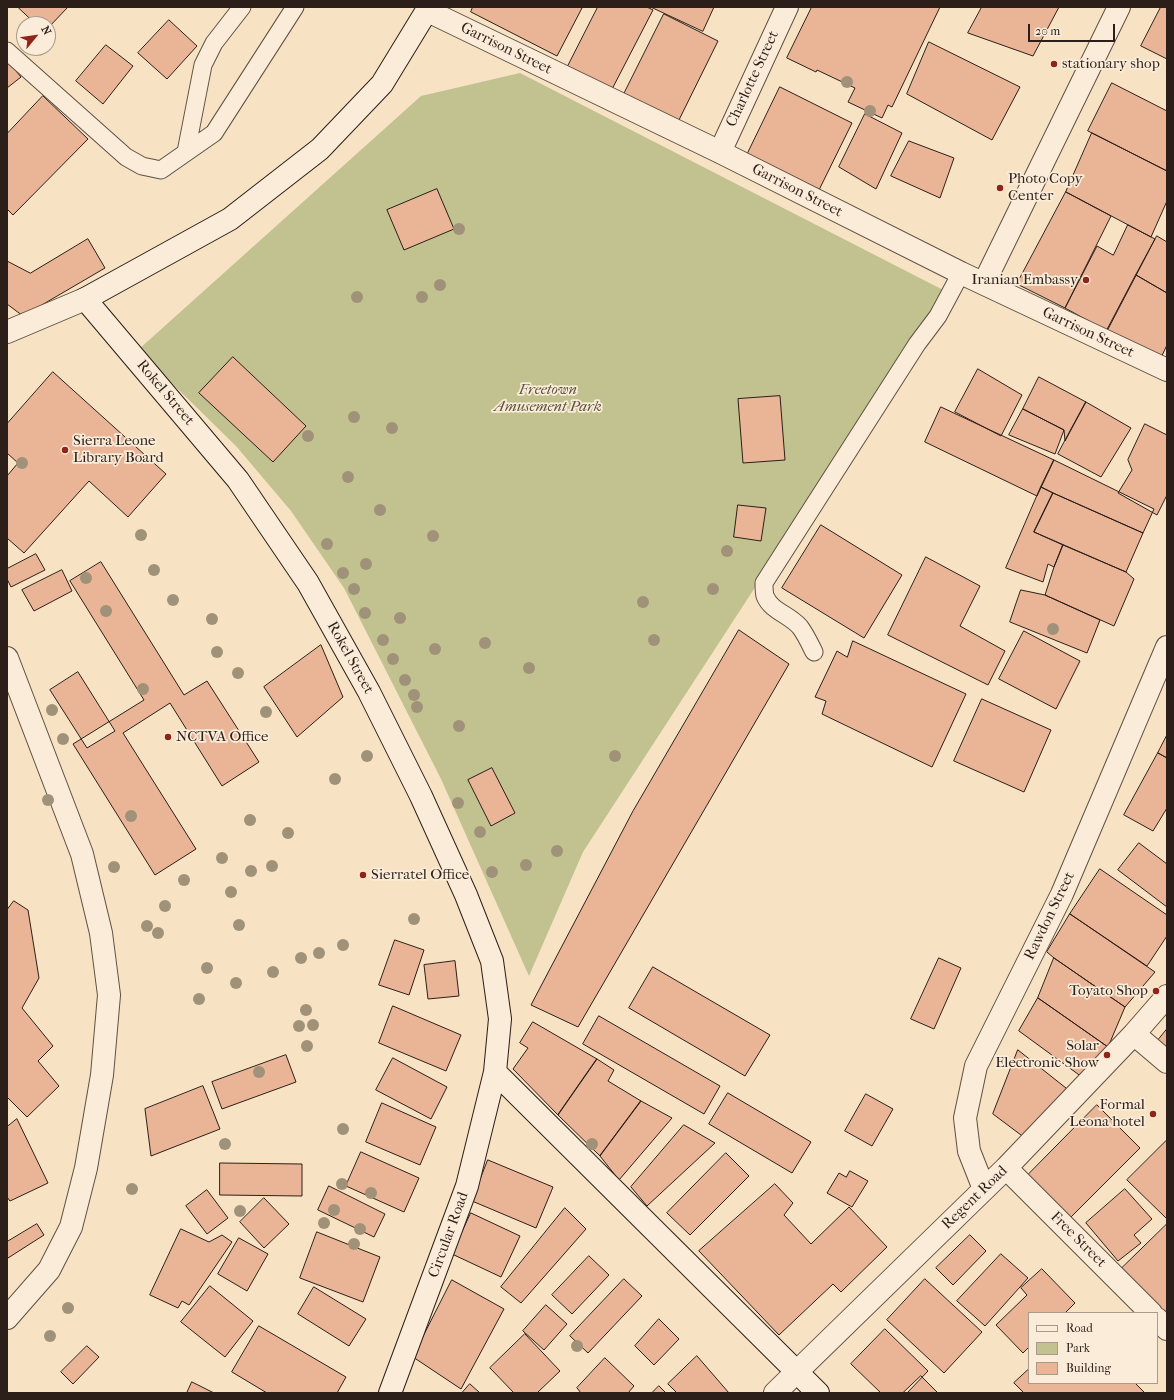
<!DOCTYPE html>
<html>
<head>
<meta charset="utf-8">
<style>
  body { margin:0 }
  #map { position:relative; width:1174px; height:1400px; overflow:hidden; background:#f7e2c3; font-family:"IM FELL French Canon",serif }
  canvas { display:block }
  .frame { position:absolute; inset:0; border:8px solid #2c1f19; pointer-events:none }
  .legend { position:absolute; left:1028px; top:1312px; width:130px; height:72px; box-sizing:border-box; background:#faecd8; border:1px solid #a89a8c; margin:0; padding:5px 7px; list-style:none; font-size:12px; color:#2c1f19 }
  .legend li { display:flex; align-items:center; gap:8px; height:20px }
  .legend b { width:20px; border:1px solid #a89a8c }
  .north { position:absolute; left:16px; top:16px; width:40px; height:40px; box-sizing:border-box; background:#faecd8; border:1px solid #a89a8c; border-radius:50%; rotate:61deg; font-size:11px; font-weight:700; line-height:16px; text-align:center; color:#2c1f19 }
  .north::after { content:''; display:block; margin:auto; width:14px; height:18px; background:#8f2418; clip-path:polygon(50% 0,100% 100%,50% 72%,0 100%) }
  .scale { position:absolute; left:1028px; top:24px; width:87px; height:18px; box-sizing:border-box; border:2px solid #2c1f19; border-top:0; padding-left:5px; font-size:12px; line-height:14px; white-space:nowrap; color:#2c1f19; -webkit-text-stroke:3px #faecd8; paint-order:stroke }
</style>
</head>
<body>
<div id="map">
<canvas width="1174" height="1400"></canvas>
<div class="frame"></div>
<ul class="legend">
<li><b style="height:5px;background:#faecd8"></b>Road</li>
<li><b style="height:11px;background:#c2c290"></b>Park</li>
<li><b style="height:11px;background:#eab497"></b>Building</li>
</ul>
<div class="north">N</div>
<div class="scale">20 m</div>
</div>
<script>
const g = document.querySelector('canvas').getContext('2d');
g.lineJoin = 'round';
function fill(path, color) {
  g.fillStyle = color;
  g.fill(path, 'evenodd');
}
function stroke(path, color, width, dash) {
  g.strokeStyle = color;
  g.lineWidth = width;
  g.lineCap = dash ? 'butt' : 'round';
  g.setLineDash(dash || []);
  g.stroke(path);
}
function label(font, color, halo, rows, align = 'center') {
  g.font = font + ' "IM FELL French Canon",serif';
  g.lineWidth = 3.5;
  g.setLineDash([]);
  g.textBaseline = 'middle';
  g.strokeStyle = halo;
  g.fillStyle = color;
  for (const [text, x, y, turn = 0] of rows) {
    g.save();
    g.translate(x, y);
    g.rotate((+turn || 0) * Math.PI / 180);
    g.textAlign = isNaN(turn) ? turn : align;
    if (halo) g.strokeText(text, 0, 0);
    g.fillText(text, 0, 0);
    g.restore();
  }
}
fill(new Path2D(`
  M520 73 947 292 583 852 529 976 441 779 344 588 291 511 236 446 138 350 421 96Z`), '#c2c290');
const building = new Path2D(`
  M18 7H68L48 28V24H36Z
  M473 7H579L582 8 557 56 471 12Z
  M598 7H647L653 10 610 93 566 70Z
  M651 7H714L703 31Z
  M812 7H940L892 107 888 105 882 118 848 102 855 88 817 70 816 72 787 58Z
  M982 7H1059L1033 56 968 33Z
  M1161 7H1167V59L1141 46Z
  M664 14 718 41 675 128 621 100Z
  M169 20 197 46 167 79 138 53Z
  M929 42 1020 87 992 140 907 94Z
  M106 45 133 66 103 104 76 81Z
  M7 60 21 77 7 88Z
  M1112 83 1167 111V171L1088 131Z
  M780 87 852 123 819 190 747 155Z
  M43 96 88 139 13 215 7 209V134Z
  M865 114 902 133 876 189 839 167Z
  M1092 133 1167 171V201L1151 237 1066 192Z
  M909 141 954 158 940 198 891 176Z
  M437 189 454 229 404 250 387 210Z
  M1066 192 1111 216 1065 308 1017 284Z
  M1128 225 1155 239 1107 331 1065 308 1097 246 1113 255Z
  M1157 236 1167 242V293L1136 275Z
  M88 239 105 268 23 316 7 304V261L30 273Z
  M1136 275 1167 293V345L1158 364 1104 336Z
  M233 357 306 426 273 462 199 393Z
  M978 369 1022 395 1001 436 955 412Z
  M53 372 166 474 128 517 89 481 24 553 7 538V476L18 463 7 453V424Z
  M1039 377 1086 402 1065 441 1064 430 1023 409Z
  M780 396 785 460 743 463 738 399Z
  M1086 402 1131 428 1101 477 1058 454Z
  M941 407 1054 460 1037 496 925 442Z
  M1023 409 1064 430 1055 454 1009 435Z
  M1145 424 1167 435V495L1157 515 1118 493 1132 470 1128 460Z
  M1054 460 1154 509 1143 533 1053 493 1041 487Z
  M1041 487 1053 493 1034 532 1063 545 1054 567 1048 564 1043 582 1006 568Z
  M1053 493 1143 533 1126 572 1034 532Z
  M738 505 766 508 761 541 734 537Z
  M821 525 902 575 864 638 782 588Z
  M1063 545 1126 572 1134 579 1114 626 1045 595 1054 567Z
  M36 554 45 570 11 587 7 579V569Z
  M926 557 980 586 960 626 1005 651 988 685 888 635Z
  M101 562 184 695 207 681 259 762 222 786 170 703 123 733 196 849 155 875 73 744 144 700 70 581Z
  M62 570 72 591 34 611 22 590Z
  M1021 590 1045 595 1100 620 1087 653 1010 622Z
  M739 630 789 664 578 1027 531 1005 633 811Z
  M1024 631 1080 661 1056 709 999 679Z
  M853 641 966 694 932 767 822 714 826 701 815 697 837 651 847 657Z
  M321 645 343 697 297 737 264 687Z
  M78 672 115 731 87 748 50 690Z
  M982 699 1051 730 1024 792 954 761Z
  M1167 735V758L1158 753Z
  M1158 753 1167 758V808L1153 831 1124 815Z
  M492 768 515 813 491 826 468 780Z
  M1139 843 1167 864V907L1118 870Z
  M1100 869 1167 915V936L1147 966 1070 914Z
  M14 901 28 910 39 978 22 1008 53 1046 38 1061 59 1086 27 1117 7 1097V910Z
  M1070 914 1155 972 1125 1007 1054 958 1047 952Z
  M395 940 424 950 409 995 379 985Z
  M939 958 961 968 934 1029 911 1019Z
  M1054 958 1125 1007 1108 1047 1038 998Z
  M455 961 459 996 428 999 424 965Z
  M653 967 770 1035 745 1076 629 1008Z
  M1038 998 1108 1047 1086 1080 1019 1031Z
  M393 1006 461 1035 446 1071 379 1043Z
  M599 1016 720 1086 704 1114 583 1044Z
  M533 1022 597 1059 558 1115 513 1069 528 1048 520 1043Z
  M1167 1029V1054L1155 1044Z
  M1018 1050 1071 1092 1025 1138 993 1114Z
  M286 1055 296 1082 222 1109 212 1082Z
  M393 1058 447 1087 431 1119 376 1090Z
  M597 1059 614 1070 608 1081 641 1101 600 1156 558 1115Z
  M203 1086 220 1129 151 1156 145 1109Z
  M728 1093 811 1142 792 1173 709 1124Z
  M866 1094 893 1109 872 1146 845 1131Z
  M641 1101 672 1118 619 1180 600 1156Z
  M382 1103 436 1127 420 1165 366 1142Z
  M1097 1105 1140 1148 1070 1218 1027 1176Z
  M17 1119 48 1183 10 1201 7 1197V1127Z
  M684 1125 715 1143 647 1206 631 1187Z
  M1167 1140V1219L1127 1180Z
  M361 1152 419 1178 404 1212 346 1186Z
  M726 1153 749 1176 690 1235 667 1213Z
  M488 1160 553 1187 536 1228 472 1201Z
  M220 1163 302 1164V1196L220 1195Z
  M850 1171 868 1181 852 1207 827 1193 839 1173 846 1177Z
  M775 1184 793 1203 784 1215 811 1244 849 1207 887 1247 841 1292 833 1284 779 1335 699 1251Z
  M329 1186 385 1214 374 1237 318 1210Z
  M1125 1189 1152 1219 1134 1235 1141 1243 1118 1261 1086 1223Z
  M207 1190 228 1218 207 1234 186 1206Z
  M264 1198 289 1224 264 1248 240 1222Z
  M565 1208 586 1229 521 1303 501 1287Z
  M471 1213 520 1236 501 1277 452 1254Z
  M37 1224 44 1235 8 1258 7 1256V1242Z
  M1167 1224V1310L1162 1315 1119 1271Z
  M181 1229 209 1242 222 1235 232 1242 189 1305 182 1301 178 1308 150 1295Z
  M317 1232 380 1257 363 1302 300 1278Z
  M970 1235 986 1251 953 1285 936 1268Z
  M239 1238 268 1254 247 1291 218 1274Z
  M1001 1254 1028 1278 985 1326 957 1301Z
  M589 1256 609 1275 572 1314 552 1295Z
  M1042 1269 1075 1303 1065 1313H1029V1347L1023 1353 996 1325 1027 1295 1021 1288Z
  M624 1279 642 1296 588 1353 570 1336Z
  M925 1279 982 1332 944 1373 887 1320Z
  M452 1280 504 1309 461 1389 413 1357Z
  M210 1286 253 1321 225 1357 181 1322Z
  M314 1287 366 1319 349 1346 298 1314Z
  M546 1305 567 1324 544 1350 523 1331Z
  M659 1319 679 1339 654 1365 635 1346Z
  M259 1326 346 1377 337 1393H267L232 1372Z
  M885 1329 928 1371 907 1393H881L851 1364Z
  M525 1334 560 1371 537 1393H514L490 1368Z
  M87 1346 99 1357 73 1384 61 1372Z
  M697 1356 729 1393H677L668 1384Z
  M605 1358 634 1386 628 1393H581L577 1388Z
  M1029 1369V1383H1135L1145 1393H1024L1014 1383Z
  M921 1376 938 1393H903Z
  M192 1382 214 1393H187Z
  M470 1384 480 1393H462Z
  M659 1386 666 1393H652Z`);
fill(building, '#eab497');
stroke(building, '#2c1f19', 1);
const service = new Path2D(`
  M7 51 126 157 142 166 161 170 214 133 295 7
  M186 152 203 65 214 43 242 7
  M814 652C810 644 806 635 800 627 790 615 771 611 765 596 764 592 764 587 764 583L917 344 938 316 961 273`);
const minor = new Path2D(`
  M428 11 720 152 961 273 1167 370
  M720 152 787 7
  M984 283 1119 7
  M7 658 82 854 101 933 109 995 102 1075 86 1168 71 1227 49 1270 7 1318
  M1134 1034 1167 1062
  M1006 1168 1151 1313
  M984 1189 969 1151 965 1118 976 1066 1062 894 1167 647
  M1157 1319 1167 1329
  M775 1393 1006 1168 1134 1034 1167 996`);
const tertiary = new Path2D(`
  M7 332 85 299`);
const secondary = new Path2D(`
  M495 1072 818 1393
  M390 1393 467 1186 495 1072 500 1019 492 961 466 895 421 796 369 692 308 583 238 480 85 299 230 219 320 149 382 84 429 7`);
stroke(service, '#5f5044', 19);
stroke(minor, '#5f5044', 24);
stroke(tertiary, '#5f5044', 24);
stroke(secondary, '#2c1f19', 24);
stroke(service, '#faecd8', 17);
stroke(minor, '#faecd8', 22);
stroke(tertiary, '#faecd8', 22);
stroke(secondary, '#faecd8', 22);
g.fillStyle = '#a09279';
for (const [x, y] of [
  [847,82],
  [870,111],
  [459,229],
  [440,285],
  [357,297],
  [422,297],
  [354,417],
  [392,428],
  [308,436],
  [22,463],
  [348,477],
  [380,510],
  [141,535],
  [433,536],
  [327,544],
  [727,551],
  [366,564],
  [154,570],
  [343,573],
  [86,578],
  [354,589],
  [713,589],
  [173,600],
  [643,602],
  [106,611],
  [365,613],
  [400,618],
  [212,619],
  [1053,629],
  [383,640],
  [654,640],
  [485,643],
  [435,649],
  [217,652],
  [393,659],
  [529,668],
  [238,673],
  [405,680],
  [143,689],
  [414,695],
  [417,707],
  [52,710],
  [266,712],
  [459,726],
  [63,739],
  [367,756],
  [615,756],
  [335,779],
  [48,800],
  [458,803],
  [131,816],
  [250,820],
  [480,832],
  [288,833],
  [557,851],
  [222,858],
  [526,865],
  [272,866],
  [114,867],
  [251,871],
  [492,872],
  [184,880],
  [231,892],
  [165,906],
  [414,919],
  [239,925],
  [147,926],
  [158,933],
  [343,945],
  [319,953],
  [301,958],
  [207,968],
  [273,972],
  [236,983],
  [199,999],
  [306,1010],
  [313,1025],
  [299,1026],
  [307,1046],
  [259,1072],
  [343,1129],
  [225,1144],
  [592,1144],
  [342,1184],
  [132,1189],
  [371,1193],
  [334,1210],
  [240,1211],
  [324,1223],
  [360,1229],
  [354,1244],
  [68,1308],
  [50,1336],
  [577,1346]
]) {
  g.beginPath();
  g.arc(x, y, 6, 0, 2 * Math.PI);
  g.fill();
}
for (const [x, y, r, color] of [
  [1054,64,4,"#8f2418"],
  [1000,188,4,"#8f2418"],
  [1086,280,4,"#8f2418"],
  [65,450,4,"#8f2418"],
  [168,737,4,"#8f2418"],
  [363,875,4,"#8f2418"],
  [1156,991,4,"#8f2418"],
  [1107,1055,4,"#8f2418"],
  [1153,1114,4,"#8f2418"]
]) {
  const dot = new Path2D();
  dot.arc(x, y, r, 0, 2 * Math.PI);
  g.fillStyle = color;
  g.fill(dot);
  stroke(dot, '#faecd8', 1.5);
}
label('15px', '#2c1f19', '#faecd8', [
  ["Garrison Street",506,49,26],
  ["Charlotte Street",753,79,-65],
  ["Garrison Street",797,191,27],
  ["Garrison Street",1088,333,25],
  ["Rokel Street",165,393,50],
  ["Rokel Street",350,658,61],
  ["Rawdon Street",1050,916,-64],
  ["Regent Road",975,1198,-44],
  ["Circular Road",449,1235,-70],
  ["Free Street",1078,1240,45]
]);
label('15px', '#2c1f19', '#faecd8', [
  ["stationary shop",1062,64],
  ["Photo Copy",1008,179],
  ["Center",1008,196],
  ["Iranian Embassy",1078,280,"right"],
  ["Sierra Leone",73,441],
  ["Library Board",73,458],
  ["NCTVA Office",176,737],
  ["Sierratel Office",371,875],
  ["Toyato Shop",1148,991,"right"],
  ["Solar",1099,1046,"right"],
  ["Electronic Show",1099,1063,"right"],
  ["Formal",1145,1105,"right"],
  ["Leona hotel",1145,1122,"right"]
], 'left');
label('italic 15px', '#59503d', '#faecd8', [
  ["Freetown",548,390],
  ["Amusement Park",548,407]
]);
</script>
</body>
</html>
